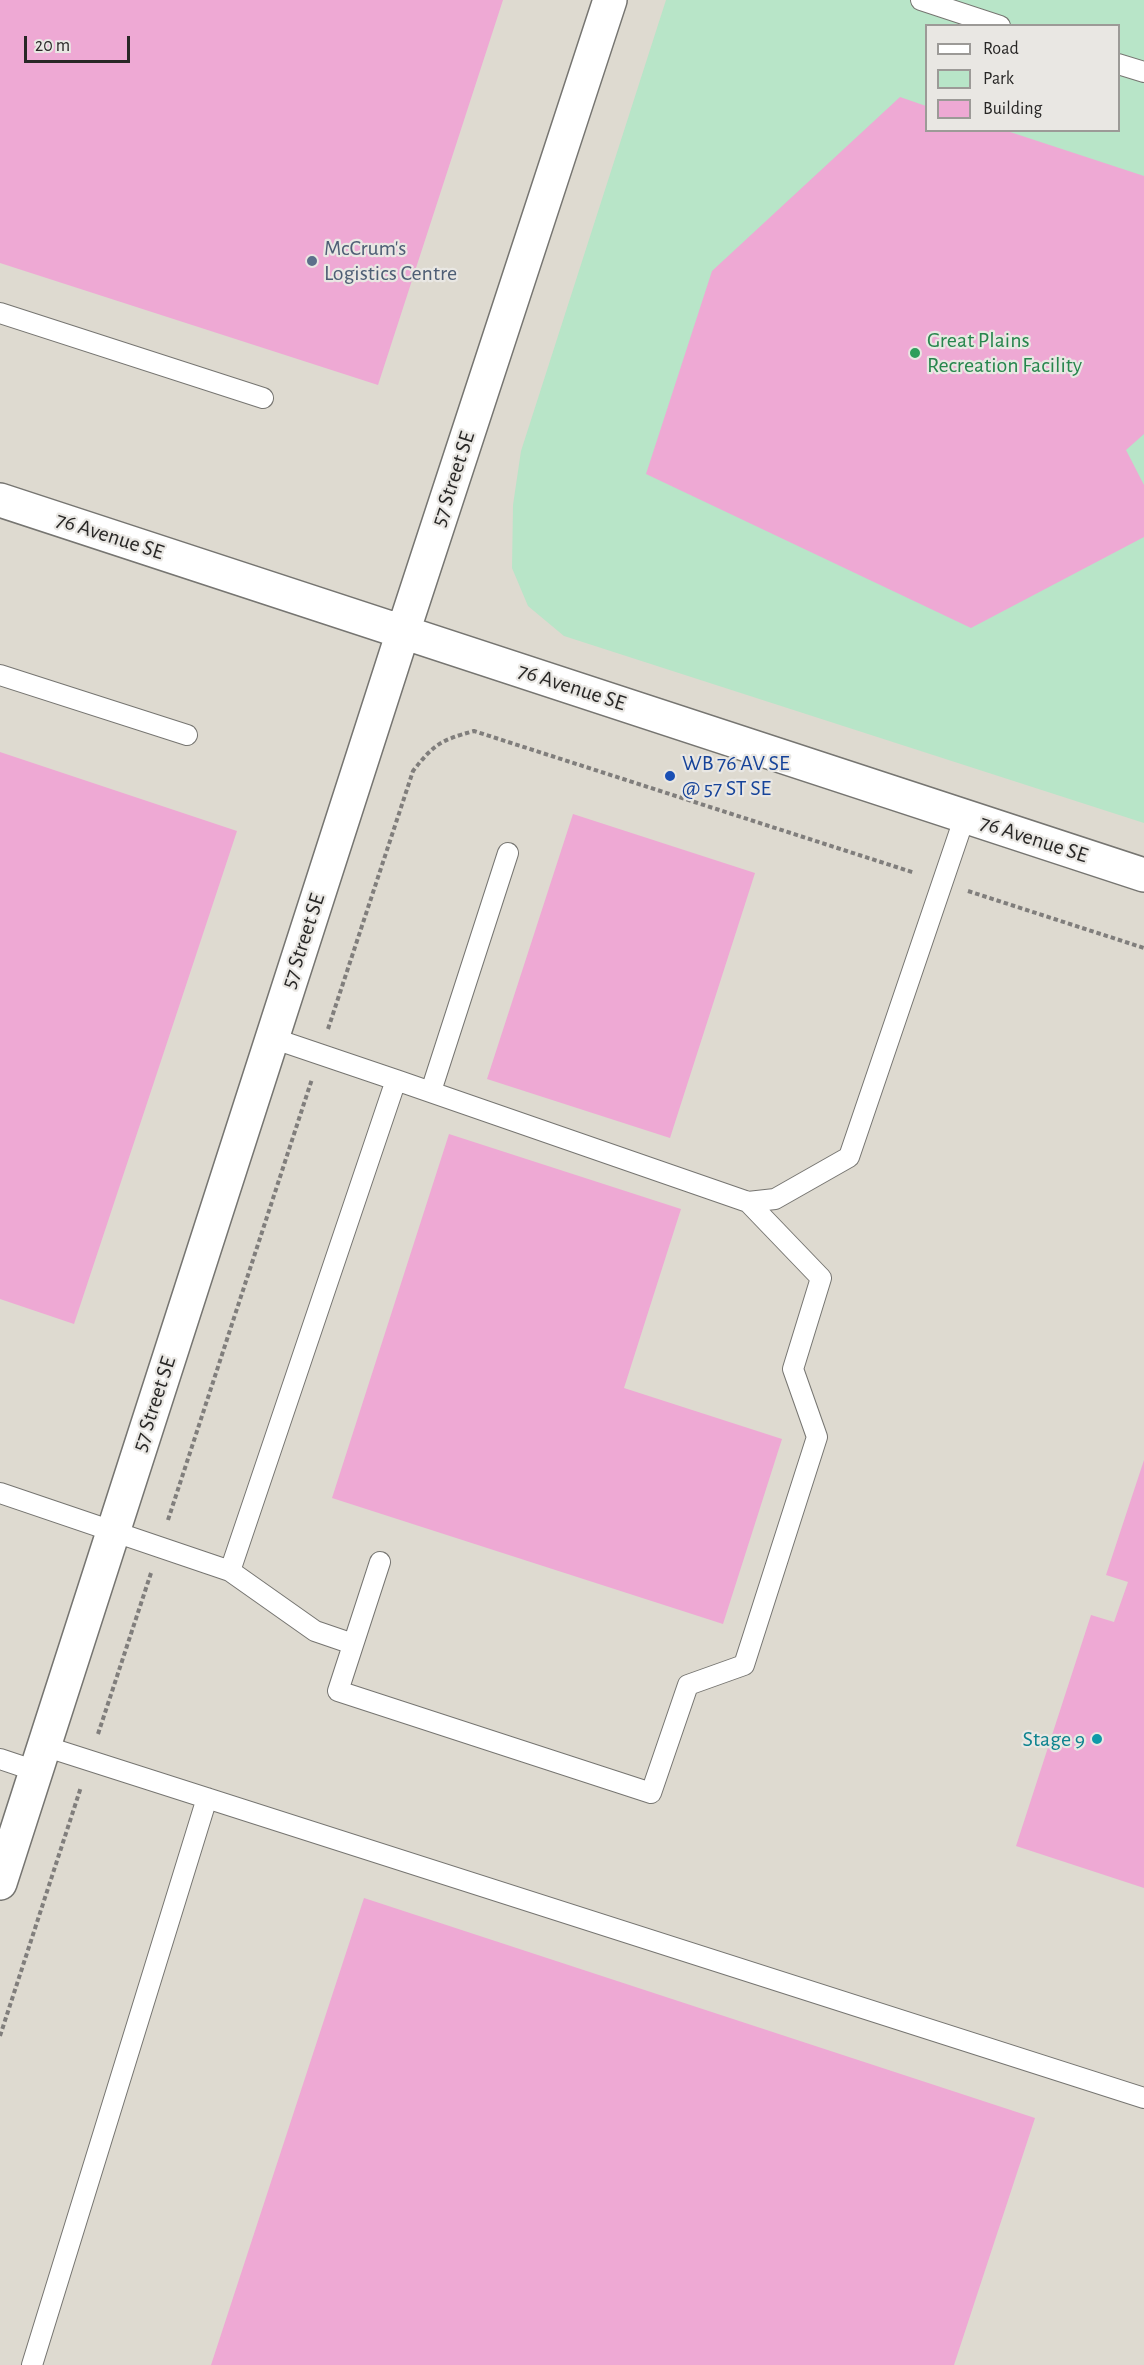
<!DOCTYPE html>
<html>
<head>
<meta charset="utf-8">
<style>
  body { margin:0 }
  #map { position:relative; width:1144px; height:2365px; overflow:hidden; background:#e9e7e3; font-family:"Alegreya Sans",sans-serif }
  canvas { display:block }
  .legend { position:absolute; left:925px; top:24px; width:195px; height:108px; box-sizing:border-box; background:#e9e7e3; border:2px solid #9c9a97; margin:0; padding:8px 10px; list-style:none; font-size:18px; color:#282726 }
  .legend li { display:flex; align-items:center; gap:12px; height:30px }
  .legend b { width:30px; border:2px solid #9c9a97 }
  .scale { position:absolute; left:24px; top:36px; width:106px; height:27px; box-sizing:border-box; border:3px solid #282726; border-top:0; padding-left:8px; font-size:18px; line-height:21px; white-space:nowrap; color:#282726; -webkit-text-stroke:4px #e9e7e3; paint-order:stroke }
</style>
</head>
<body>
<div id="map">
<canvas width="1144" height="2365"></canvas>
<ul class="legend">
<li><b style="height:8px;background:#fff"></b>Road</li>
<li><b style="height:16px;background:#b8e5c8"></b>Park</li>
<li><b style="height:16px;background:#eea9d4"></b>Building</li>
</ul>
<div class="scale">20 m</div>
</div>
<script>
const g = document.querySelector('canvas').getContext('2d');
g.lineJoin = 'round';
function fill(path, color) {
  g.fillStyle = color;
  g.fill(path, 'evenodd');
}
function stroke(path, color, width, dash) {
  g.strokeStyle = color;
  g.lineWidth = width;
  g.lineCap = dash ? 'butt' : 'round';
  g.setLineDash(dash || []);
  g.stroke(path);
}
function label(font, color, halo, rows, align = 'center') {
  g.font = font + ' "Alegreya Sans",sans-serif';
  g.lineWidth = 4.5;
  g.setLineDash([]);
  g.textBaseline = 'middle';
  g.strokeStyle = halo;
  g.fillStyle = color;
  for (const [text, x, y, turn = 0] of rows) {
    g.save();
    g.translate(x, y);
    g.rotate((+turn || 0) * Math.PI / 180);
    g.textAlign = isNaN(turn) ? turn : align;
    if (halo) g.strokeText(text, 0, 0);
    g.fillText(text, 0, 0);
    g.restore();
  }
}
fill(new Path2D(`
  M0 0H1144V2365H0ZM926 26H1118V130H926Z`), '#dedad0');
fill(new Path2D(`
  M666 0H1144V823L564 636 528 606 512 568 513 505 521 451ZM926 26H1118V130H926Z`), '#b8e5c8');
fill(new Path2D(`
  M0 0H503L378 385 0 263Z
  M900 97 926 106V130H1004L1144 176V434L1126 450 1144 485V537L971 628 646 474 712 271Z
  M0 752 237 831 74 1324 0 1299Z
  M573 814 755 873 670 1138 487 1079Z
  M449 1134 681 1209 624 1388 782 1439 723 1624 332 1498Z
  M1144 1460V1888L1016 1846 1091 1615 1114 1622 1128 1582 1106 1575Z
  M364 1898 1035 2118 954 2365H211Z`), '#eea9d4');
const service = new Path2D(`
  M921 0 1000 26
  M1118 64 1144 72
  M0 313 263 398
  M0 675 187 735
  M396 1080 748 1202 775 1199 849 1157 965 816
  M431 1091 508 853
  M0 1493 230 1571 396 1080 272 1038
  M380 1562 338 1691 651 1793 688 1685 744 1665 817 1437 793 1369 821 1278 748 1202
  M230 1571 315 1631 353 1644
  M44 1746 1144 2098
  M0 1759 36 1771
  M32 2365 207 1798`);
const minor = new Path2D(`
  M0 500 1144 875
  M0 1883 403 632 610 0`);
stroke(service, '#767571', 22);
stroke(minor, '#767571', 36);
stroke(new Path2D(`
  M968 891 1144 948
  M328 1029 413 771C434 744 441 740 474 731L915 873
  M168 1520 312 1079
  M98 1734 151 1573
  M0 2036 81 1787`), '#807e7c', 4, [4.5, 3]);
stroke(service, '#fff', 20);
stroke(minor, '#fff', 33);
for (const [x, y, r, color] of [
  [312,261,6,"#5c6f8a"],
  [915,353,6,"#2e9e5b"],
  [670,776,6,"#1a4fb4"],
  [1097,1739,6,"#0f9aa8"]
]) {
  const dot = new Path2D();
  dot.arc(x, y, r, 0, 2 * Math.PI);
  g.fillStyle = color;
  g.fill(dot);
  stroke(dot, '#e9e7e3', 2);
}
label('22px', '#4e5e75', '#e9e7e3', [
  ["McCrum's",324,248],
  ["Logistics Centre",324,273]
], 'left');
label('22px', '#27864d', '#e9e7e3', [
  ["Great Plains",927,340],
  ["Recreation Facility",927,365]
], 'left');
label('22px', '#282726', '#e9e7e3', [
  ["57 Street SE",453,479,-72],
  ["76 Avenue SE",110,536,18],
  ["76 Avenue SE",572,687,18],
  ["76 Avenue SE",1034,839,18],
  ["57 Street SE",303,941,-72],
  ["57 Street SE",154,1404,-72]
]);
label('22px', '#164399', '#e9e7e3', [
  ["WB 76 AV SE",682,763],
  ["@ 57 ST SE",682,788]
], 'left');
label('22px', '#0d838f', '#e9e7e3', [
  ["Stage 9",1085,1739]
], 'right');
</script>
</body>
</html>
